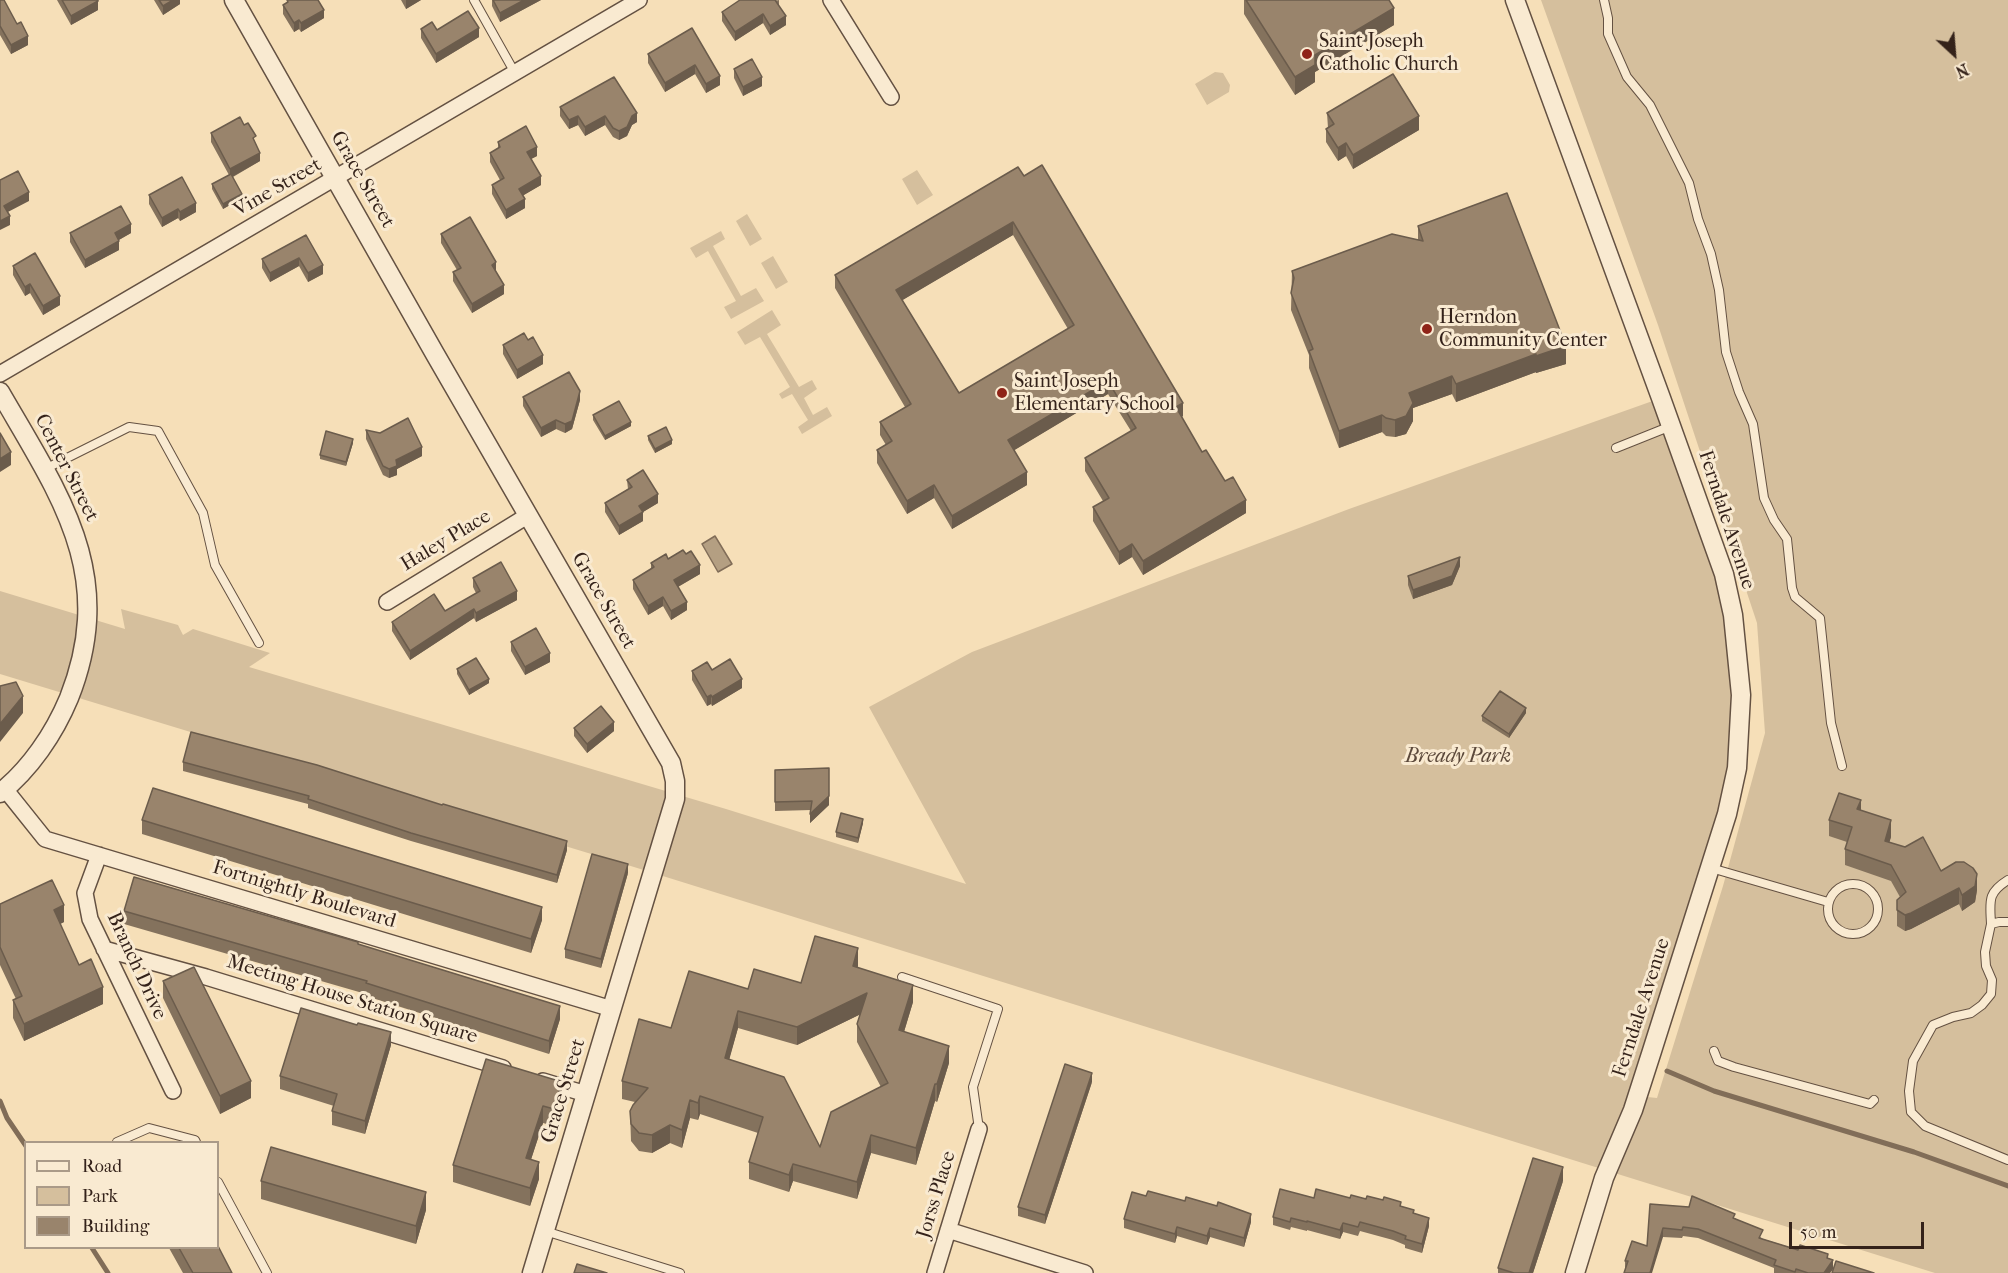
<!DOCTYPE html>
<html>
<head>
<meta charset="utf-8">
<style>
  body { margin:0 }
  #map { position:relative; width:2008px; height:1273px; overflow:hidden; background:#f6dfb8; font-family:"IM FELL French Canon",serif }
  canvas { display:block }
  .legend { position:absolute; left:24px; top:1141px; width:195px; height:108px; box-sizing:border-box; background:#f9ead1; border:2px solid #aa9a88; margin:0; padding:8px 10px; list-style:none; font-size:18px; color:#34221a }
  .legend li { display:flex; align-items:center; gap:12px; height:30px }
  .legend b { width:30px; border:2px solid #aa9a88 }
  .north { position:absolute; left:1924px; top:24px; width:60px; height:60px; -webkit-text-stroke:4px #f9ead1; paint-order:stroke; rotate:154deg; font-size:16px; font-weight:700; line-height:24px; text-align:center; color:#34221a }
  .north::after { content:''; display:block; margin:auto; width:21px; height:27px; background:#34221a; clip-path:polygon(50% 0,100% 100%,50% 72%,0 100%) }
  .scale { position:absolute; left:1789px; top:1222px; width:135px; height:27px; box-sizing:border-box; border:3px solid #34221a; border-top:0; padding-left:8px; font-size:18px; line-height:21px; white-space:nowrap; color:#34221a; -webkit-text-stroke:4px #f9ead1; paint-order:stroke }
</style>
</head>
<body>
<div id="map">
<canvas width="2008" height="1273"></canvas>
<ul class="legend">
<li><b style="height:8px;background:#f9ead1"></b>Road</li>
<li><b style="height:16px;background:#d5bf9d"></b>Park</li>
<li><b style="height:16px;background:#99846c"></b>Building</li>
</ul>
<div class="north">N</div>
<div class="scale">50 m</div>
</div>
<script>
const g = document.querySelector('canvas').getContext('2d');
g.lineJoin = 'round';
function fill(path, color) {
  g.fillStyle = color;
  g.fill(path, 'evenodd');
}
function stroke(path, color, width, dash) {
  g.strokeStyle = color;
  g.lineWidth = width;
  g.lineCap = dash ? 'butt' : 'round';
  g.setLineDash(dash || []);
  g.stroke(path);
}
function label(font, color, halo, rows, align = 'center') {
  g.font = font + ' "IM FELL French Canon",serif';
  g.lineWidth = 6;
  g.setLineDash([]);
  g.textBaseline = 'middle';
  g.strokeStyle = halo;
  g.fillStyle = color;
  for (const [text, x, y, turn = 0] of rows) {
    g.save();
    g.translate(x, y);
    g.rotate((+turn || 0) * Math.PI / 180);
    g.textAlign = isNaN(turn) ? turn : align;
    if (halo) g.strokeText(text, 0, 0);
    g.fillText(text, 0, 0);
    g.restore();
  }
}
fill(new Path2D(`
  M1541 0H2008V1273H1935L634 867 0 674V591L125 629 121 609 178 625 183 635 193 629 270 653 249 667 726 809 966 884 869 707 972 652 1349 509 1661 398 1724 574 1739 733 1710 868 1638 1096 1657 1098 1723 886 1765 733 1757 623 1658 325Z
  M1215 72 1223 73 1230 85 1229 92 1207 105 1195 84Z
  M917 170 933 195 917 205 902 179Z
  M747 214 762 239 750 246 736 221Z
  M721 231 725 239 713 246 741 296 756 288 764 301 731 319 724 307 736 301 708 251 696 258 690 248Z
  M773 256 788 282 776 289 761 263Z
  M772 310 781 325 767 334 799 387 812 380 817 389 804 398 813 415 827 407 832 416 802 434 798 427 808 420 792 394 782 399 779 394 790 387 760 337 745 345 737 332Z`), '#d5bf9d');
const water = new Path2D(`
  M715 536 732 564 718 572 702 544Z`);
fill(water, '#b49f82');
stroke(water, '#816d58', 1.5);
stroke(new Path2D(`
  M1667 1071 1714 1091 1914 1152 2008 1186
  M0 1101 7 1118 26 1146
  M92 1248 108 1273`), '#816d58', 5);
const service = new Path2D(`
  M474 0 515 73
  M1604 0 1608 18V34L1627 77 1650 105 1689 183 1698 219 1711 254 1719 290 1726 352 1739 392 1753 424 1764 498 1774 520 1787 539 1792 588 1795 597 1820 618 1831 723 1842 766
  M1616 448 1671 426
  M45 469 129 427 158 431 203 513 215 565 259 643
  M1711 868 1828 902
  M2008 880C1987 893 1990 901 1991 924L1999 922H2008
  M1828 909a25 25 0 1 1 50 0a25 25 0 1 1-50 0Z
  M1991 924 1985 952 1986 966 1992 980 1991 994 1982 1005 1971 1013 1953 1017 1933 1025 1913 1061 1909 1091 1911 1112 1925 1126 2008 1160
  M902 977 998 1009 973 1087 979 1129
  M1714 1051 1718 1061 1734 1067 1870 1104 1874 1100
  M117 1142 149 1128 195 1140 196 1142
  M218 1182 267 1273
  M545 1231 680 1273`);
const minor = new Path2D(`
  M831 0 891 97
  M0 374 639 0
  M387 602 527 516
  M5 789 45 839 612 1009
  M99 855 85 893 90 919 173 1091
  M104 949 206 977 503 1068
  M543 1081 586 1094
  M948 1230 1085 1273
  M935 1273 979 1129`);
const tertiary = new Path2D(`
  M234 0 435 354 671 763 675 781V799L532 1273
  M1515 0 1661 398 1724 574 1733 615 1741 695 1737 768 1727 814 1651 1054 1633 1110 1604 1178 1575 1273
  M0 392C60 496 118 574 69 698 54 734 30 769 0 793`);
stroke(service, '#645142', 10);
stroke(minor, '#645142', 18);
stroke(tertiary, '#645142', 21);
stroke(service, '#f9ead1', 8);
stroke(minor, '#f9ead1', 15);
stroke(tertiary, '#f9ead1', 18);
fill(new Path2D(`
  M0 0 28 45 11 54 0 35Z
  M57 0H98V10L71 25Z
  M154 0H180V4L163 15Z
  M287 0 324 18 301 32 299 29 294 32 283 14V5L287 3Z
  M401 0H421L406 9Z
  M492 0H541L500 22 492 6Z
  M779 0V6L786 25 770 35 763 23 735 41 722 21V12Z
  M1244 0H1389L1394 25 1315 72V82L1295 95 1244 14Z
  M692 28 720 85 706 93 695 74 665 92 648 63V54Z
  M421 29 437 30 479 37 436 63 421 38Z
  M734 69 762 86 743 96 734 78Z
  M560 107 637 122 632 125 627 136 619 140 613 137 605 125 585 136 578 125 569 129 560 116Z
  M1327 113 1419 130 1353 169 1346 156 1338 161 1326 142V129L1328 128Z
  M211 133 256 144 260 161 233 177 242 198 223 209 212 189V184L229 175 211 142Z
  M498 142 537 156 531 159 541 185 523 195 525 208 506 219 492 194V185L500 180 490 162V153L498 148Z
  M1024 176 1183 416 1181 417 1202 452 1225 481 1246 513 1143 575 1132 557 1119 565 1093 521V507L1103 501 1085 471V458L1131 431 1108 394 1014 450 1027 485 952 529 934 498 907 514 877 463V450L886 445 880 435V422L905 407 835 288V275ZM1013 235 1068 329 959 393 902 300Z
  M149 195 196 212 180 221 178 218 162 227 149 204Z
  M1418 226 1566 364 1536 373V372L1456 402 1452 394 1413 408V421L1406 434 1395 437 1386 436 1382 432 1339 448 1309 368V355L1291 310 1292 271 1418 240Z
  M70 233H131L119 240V250L85 268 70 242Z
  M441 234 496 271 504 294 472 313 453 281V272L457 270 441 243Z
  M306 235 323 274 308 282 299 266 270 282 262 268V259Z
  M13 266 60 305 43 315 30 293 25 296 13 275Z
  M528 340 543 364 517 379 503 354V345Z
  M523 397 580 400 572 429 565 433 556 429 541 437 523 406Z
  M593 415 631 426 605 440 593 420Z
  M366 430 422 456 397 469V475L389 478 383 475 366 439Z
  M648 436 672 444 655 453 648 440Z
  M353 443 346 466 320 459V455Z
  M627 480 658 503 643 512V521L619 535 605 512V503L628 489Z
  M668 559 700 574 678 587 687 610 671 620 663 606 648 615 633 589V580L651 570V563Z
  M1460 566 1452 585 1413 599 1408 585V576Z
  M473 578 517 600 476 622 474 618 410 660 392 631V622L445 611 476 593 473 587Z
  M511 642 550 662 525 675 511 651Z
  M457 669 489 683 469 695 457 674Z
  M712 670 742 688 712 706 711 704 707 706 692 680V671Z
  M1526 713 1509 738 1482 721V716Z
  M574 728 614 731 587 753 574 736Z
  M183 762 567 850 557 883 411 841 308 808V804L183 771Z
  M775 770 829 805 810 823 811 810 775 811Z
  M1861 810 1891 837 1889 842 1977 890 1975 902 1962 911 1959 904 1911 929 1905 931 1897 926V900L1900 897 1891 881 1845 865V849L1847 842 1829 836V820Z
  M142 820 542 920 531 953 142 834Z
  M863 823 858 843 836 837V832Z
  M628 873 601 968 565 958V949Z
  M0 904 64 922 60 924 79 965 103 1004 24 1041 13 1018V1000L16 999 0 965Z
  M124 911 358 944 560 1019 549 1054 366 996V994L124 924Z
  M858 966 857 968 913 1002 904 1032 949 1063 937 1102 935 1101 916 1165 871 1153 857 1199 793 1181 789 1192 749 1179V1162L758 1133 700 1114 698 1120 690 1118 682 1148 670 1143 652 1153 639 1151 631 1141 630 1111 635 1102 622 1099V1081L671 1028 748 989 801 983ZM861 1014 857 1024V1042L881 1087 820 1147 729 1059 738 1028 797 1045Z
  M163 981 251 1098 220 1114 163 998Z
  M357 1025 391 1045 365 1134 332 1125V1111L334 1106 280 1089V1076Z
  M486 1059 562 1100 554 1126 543 1123 531 1159 539 1179 530 1206 453 1182V1165Z
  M1092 1082 1045 1224 1018 1216V1207Z
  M261 1181 426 1210 416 1244 261 1199Z
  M1563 1181 1533 1273H1498V1268Z
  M1146 1196 1251 1222 1244 1247 1210 1237 1207 1245 1177 1236 1175 1243 1124 1228V1219Z
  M1314 1198 1366 1199 1401 1206 1414 1213 1429 1226 1422 1253 1405 1248V1245L1393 1240 1360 1231 1358 1236 1343 1232 1340 1239 1307 1230V1231L1291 1227 1290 1230 1273 1225V1217Z
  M1650 1204 1735 1218 1763 1239 1828 1259 1833 1269 1830 1273H1774V1268L1698 1238 1683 1236 1682 1238 1663 1237 1625 1270V1261L1647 1246Z
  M169 1248H218L232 1273H183Z`), '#84725d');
fill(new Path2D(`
  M173 0H180V4L163 15V6Z
  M406 0H421L406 9Z
  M524 0H541L500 22V13Z
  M98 1V10L71 25V16Z
  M1394 8V25L1315 72V82L1295 95V77L1315 55Z
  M324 10V18L301 32V23Z
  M763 14V23L735 41V32Z
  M786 16V25L770 35V26Z
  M299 20V29L294 32V23Z
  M479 28V37L436 63V54Z
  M28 36V45L11 54V45Z
  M695 65V74L665 92V83Z
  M720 76V85L706 93V84Z
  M762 77V86L743 96V87Z
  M637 113V122L632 125 627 136 619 140V131L632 116Z
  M578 116V125L569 129V120Z
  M605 116V125L585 136V127Z
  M1419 116V130L1353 169V155Z
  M1346 143V156L1338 161V148Z
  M537 147V156L527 161V152Z
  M260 153V161L230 178V169Z
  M541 176V185L519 198V189Z
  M29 192V201L4 214V206Z
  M242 194V198L223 209V204Z
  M525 199V208L506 219V210Z
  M196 203V212L180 221V212Z
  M178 209V218L162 227V218Z
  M10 216V225L0 230V221Z
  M1013 222V235L896 304V290Z
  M131 224V233L115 242V233Z
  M119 241V250L85 268V260Z
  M299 258V266L270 282V273Z
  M496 262V271L492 265Z
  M323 265V274L308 282V273Z
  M30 284V293L25 296V287Z
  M504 285V294L472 313V304Z
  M60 296V305L43 315V306Z
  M1566 346V364L1536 373V356Z
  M1536 354V372L1456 402V384Z
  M543 355V364L517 379V370Z
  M1452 376V394L1413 408V421L1406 434 1395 437V420L1409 393Z
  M1108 381V394L1008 454V440Z
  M580 391V400L572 429 565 433V424Z
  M1183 403V416L1176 420V407Z
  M1382 415V432L1339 448V431Z
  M556 420V429L541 437V428Z
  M631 422V426L605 440V436Z
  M353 439V443L346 466V462Z
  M672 440V444L655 453V449Z
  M422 447V456L397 469V475L389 478V469L396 460Z
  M11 452V465L0 472V459Z
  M1027 472V485L952 529V516Z
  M934 485V498L907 514V501Z
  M658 494V503L643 512V521L619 535V526L639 506Z
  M1246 500V513L1143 575V561Z
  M1132 544V557L1119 565V552Z
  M1460 557V566L1452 585 1413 599V590Z
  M700 565V574L674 589V580Z
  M517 591V600L476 622V613Z
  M663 597V606L648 615V606Z
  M687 602V610L671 620V611Z
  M474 609V618L410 660V651Z
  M550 653V662L525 675V667Z
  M489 679V683L469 695V690Z
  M742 679V688L712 706V697Z
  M711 695V704L707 706V697Z
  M23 696V713L0 742V724Z
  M1526 708V713L1509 738V734Z
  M614 722V731L587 753V744Z
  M829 796V805L810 823V814Z
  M1861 800V816L1857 809Z
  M863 819V823L858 843V838Z
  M1891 820V837L1885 857V841Z
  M567 841V850L557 883V875Z
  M628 864V873L601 968V959Z
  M1977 874V890L1975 902 1962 911V895Z
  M1959 888V904L1911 929 1905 931V915Z
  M64 905V922L54 927V910Z
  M542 907V920L531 953V939Z
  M858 948V966L853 984V966Z
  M913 985V1002L899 1048V1030Z
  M103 987V1004L24 1041V1024Z
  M867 993V1011L797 1045V1027Z
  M560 1006V1019L549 1054V1041Z
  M738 1011V1028L725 1075V1058Z
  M391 1032V1045L365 1134V1121Z
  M949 1046V1063L937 1102V1084Z
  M1092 1073V1082L1045 1224V1215Z
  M251 1081V1098L220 1114V1096Z
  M562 1082V1100L554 1126V1109Z
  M935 1084V1101L916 1165V1148Z
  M700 1096V1114L698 1120V1103Z
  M690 1100V1118L682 1148V1130Z
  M543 1106V1123L526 1175V1158Z
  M670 1125V1143L652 1153V1135Z
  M871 1135V1153L857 1199V1182Z
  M539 1162V1179L530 1206V1188Z
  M793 1164V1181L789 1192V1175Z
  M1563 1167V1181L1533 1273H1529Z
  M426 1192V1210L416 1244V1226Z
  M1251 1214V1222L1244 1247V1238Z
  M1429 1218V1226L1422 1253V1244Z
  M1343 1223V1232L1340 1239V1230Z
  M1177 1227V1236L1175 1243V1234Z
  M1210 1228V1237L1207 1245V1236Z
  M1663 1228V1237L1652 1273H1650Z
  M1833 1260V1269L1830 1273H1824Z`), '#6b5c4c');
const building = new Path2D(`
  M0 0H4L17 24 21 22 28 36 11 45 0 26Z
  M62 0H98V1L71 16Z
  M159 0H173L163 6Z
  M287 0H318L324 10 301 23 299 20 294 23 283 5 288 2Z
  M493 0H524L500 13Z
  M740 0H776H775L786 16 770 26 763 14 735 32 722 12Z
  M1246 0H1389L1394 8 1315 55V65L1295 77Z
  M468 11 479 28 436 54 421 29 432 22 437 30Z
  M692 28 720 76 706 84 695 65 665 83 648 54Z
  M752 59 762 77 743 87 734 69Z
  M1393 74 1419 116 1353 155 1346 143 1338 148 1326 129 1334 124 1327 113Z
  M614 77 637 113 632 116 627 127 619 131 613 128 605 116 585 127 578 116 569 120 560 107Z
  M240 117 244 125 248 123 256 136 253 138 260 153 230 169 211 133Z
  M526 126 537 147 527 152 541 176 519 189 525 199 506 210 492 185 504 178 490 153 500 147 498 142Z
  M1042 165 1183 403 1176 407 1202 452 1206 450 1225 481 1233 477 1246 500 1143 561 1132 544 1119 552 1093 507 1109 498 1085 458 1136 428 1108 381 1008 440 1027 472 952 516 934 485 907 501 877 450 892 441 880 422 911 404 835 275 1018 167 1024 176ZM1013 222 1074 325 959 393 896 290Z
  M18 171 29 192 4 206 10 216 0 221V180Z
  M231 174 242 194 223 204 212 184Z
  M182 177 196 203 180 212 178 209 162 218 149 195Z
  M1507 193 1566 346 1536 356V354L1456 384 1452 376 1409 393 1413 403 1406 416 1395 420 1386 418 1382 415 1339 431 1309 351 1313 349 1291 293 1294 278 1292 271 1392 234 1423 241 1418 226Z
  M121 206 131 224 115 233 119 241 85 260 70 233Z
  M470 217 496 262 492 265 504 285 472 304 453 272 461 268 441 234Z
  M306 235 323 265 308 273 299 258 270 273 262 259Z
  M35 253 60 296 43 306 30 284 25 287 13 266Z
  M524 333 528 340 533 337 543 355 517 370 503 345Z
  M569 372 580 391 572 421 565 424 556 420 541 428 523 397Z
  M619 401 631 422 605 436 593 415Z
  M408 418 422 447 396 460 397 466 389 469 383 466 366 430 380 433Z
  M666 427 672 440 655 449 648 436Z
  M326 431 353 439 346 462 320 455Z
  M0 433 11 452 0 459Z
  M643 470 658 494 639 506 643 512 619 526 605 503 632 487 627 480Z
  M683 550 686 554 691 551 700 565 674 580 687 602 671 611 663 597 648 606 633 580 654 567 651 563 666 554 668 559Z
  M1460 557 1452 576 1413 590 1408 576Z
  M501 562 517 591 476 613 474 609 410 651 392 622 434 594 445 611 480 591 473 578Z
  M536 628 550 653 525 667 511 642Z
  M476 658 489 679 469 690 457 669Z
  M730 659 742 679 712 697 711 695 707 697 692 671 707 662 712 670Z
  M16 682 23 696 0 724V686Z
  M1500 691 1526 708 1509 734 1482 716Z
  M601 706 614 722 587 744 574 728Z
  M191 732 317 765 442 805 443 804 567 841 557 875 411 833 308 799 309 796 183 762Z
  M829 768V796L810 814 812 801 775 802V770Z
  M153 788 542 907 531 939 142 820Z
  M1839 793 1861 800 1857 809 1891 820 1885 841 1905 847 1923 837 1941 871 1956 862H1964L1973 868 1977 874 1975 886 1962 895 1959 888 1911 913 1905 915 1897 910V900L1906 892 1891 865 1845 849 1852 827 1829 820Z
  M841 813 863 819 858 838 836 832Z
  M592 854 628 864 601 959 565 949Z
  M134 877 358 942V944L560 1006 549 1041 366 983 367 981 124 911Z
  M52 880 64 905 54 910 79 965 91 959 103 987 24 1024 13 1000 22 996 0 947V904Z
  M815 936 858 948 853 966 913 985 899 1030 949 1046 937 1084H935L916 1148 871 1135 857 1182 793 1164 789 1175 749 1162 763 1117 700 1096 698 1103 690 1100 682 1130 670 1125 652 1135 639 1133 631 1124 630 1111 633 1105 648 1088 622 1081 639 1019 671 1028 689 971 748 989 754 969 801 983ZM867 993 857 1024 888 1083 831 1112 820 1147 784 1077 725 1058 738 1011 797 1027Z
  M194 967 251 1081 220 1096 163 981Z
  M301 1008 357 1025 358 1023 391 1032 365 1121 332 1111 337 1094 280 1076Z
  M486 1059 562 1082 554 1109 543 1106 526 1158 539 1162 530 1188 453 1165Z
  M1065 1064 1092 1073 1045 1215 1018 1207Z
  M271 1147 426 1192 416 1226 261 1181Z
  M1533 1158 1563 1167 1529 1273H1514L1498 1268Z
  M1280 1189 1314 1198 1316 1189 1350 1198 1351 1195 1366 1199 1367 1196 1383 1200 1384 1197 1401 1202 1400 1206 1414 1210 1413 1213 1429 1218 1422 1244 1405 1239 1406 1236 1393 1231 1360 1222 1358 1227 1343 1223 1340 1230 1307 1221V1222L1291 1218 1290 1222 1273 1217Z
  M1148 1191 1185 1201 1186 1197 1217 1206 1218 1202 1251 1214 1244 1238 1210 1228 1207 1236 1177 1227 1175 1234 1124 1219 1132 1192 1146 1196Z
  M1692 1196 1735 1214 1733 1218 1763 1230 1759 1238 1798 1250 1800 1245 1828 1254 1827 1258 1833 1260 1824 1273H1808L1796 1269 1795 1272 1774 1265 1776 1260 1698 1229 1683 1227 1682 1230 1663 1228 1650 1273H1624L1628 1261H1625L1632 1241 1647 1246 1650 1204 1689 1207Z
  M218 1246 232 1273H193L179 1248H218Z
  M1836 1261 1874 1273H1832Z
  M577 1264 607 1273H574Z`);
fill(building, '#99846c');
stroke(building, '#6b5c4c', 1.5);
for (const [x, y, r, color] of [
  [1307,54,6,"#8f2418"],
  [1427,329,6,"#8f2418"],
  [1002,393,6,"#8f2418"]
]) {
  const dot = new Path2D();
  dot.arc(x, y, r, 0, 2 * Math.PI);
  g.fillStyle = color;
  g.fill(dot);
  stroke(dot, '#f9ead1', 2);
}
label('20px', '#34221a', '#f9ead1', [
  ["Saint Joseph",1319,42],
  ["Catholic Church",1319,65],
  ["Herndon",1439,318],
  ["Community Center",1439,341],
  ["Saint Joseph",1014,382],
  ["Elementary School",1014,405]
], 'left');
label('20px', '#34221a', '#f9ead1', [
  ["Grace Street",362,180,60],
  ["Vine Street",278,188,-30],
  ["Center Street",66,468,63],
  ["Ferndale Avenue",1726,520,72],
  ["Haley Place",446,541,-31],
  ["Grace Street",603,601,60],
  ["Fortnightly Boulevard",304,895,17],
  ["Branch Drive",136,966,65],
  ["Meeting House Station Square",352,1000,17],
  ["Ferndale Avenue",1642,1008,-72],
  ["Grace Street",564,1091,-73],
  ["Jorss Place",937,1195,-73]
]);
label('italic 20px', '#5c493b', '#f9ead1', [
  ["Bready Park",1458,757]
]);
</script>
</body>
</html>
